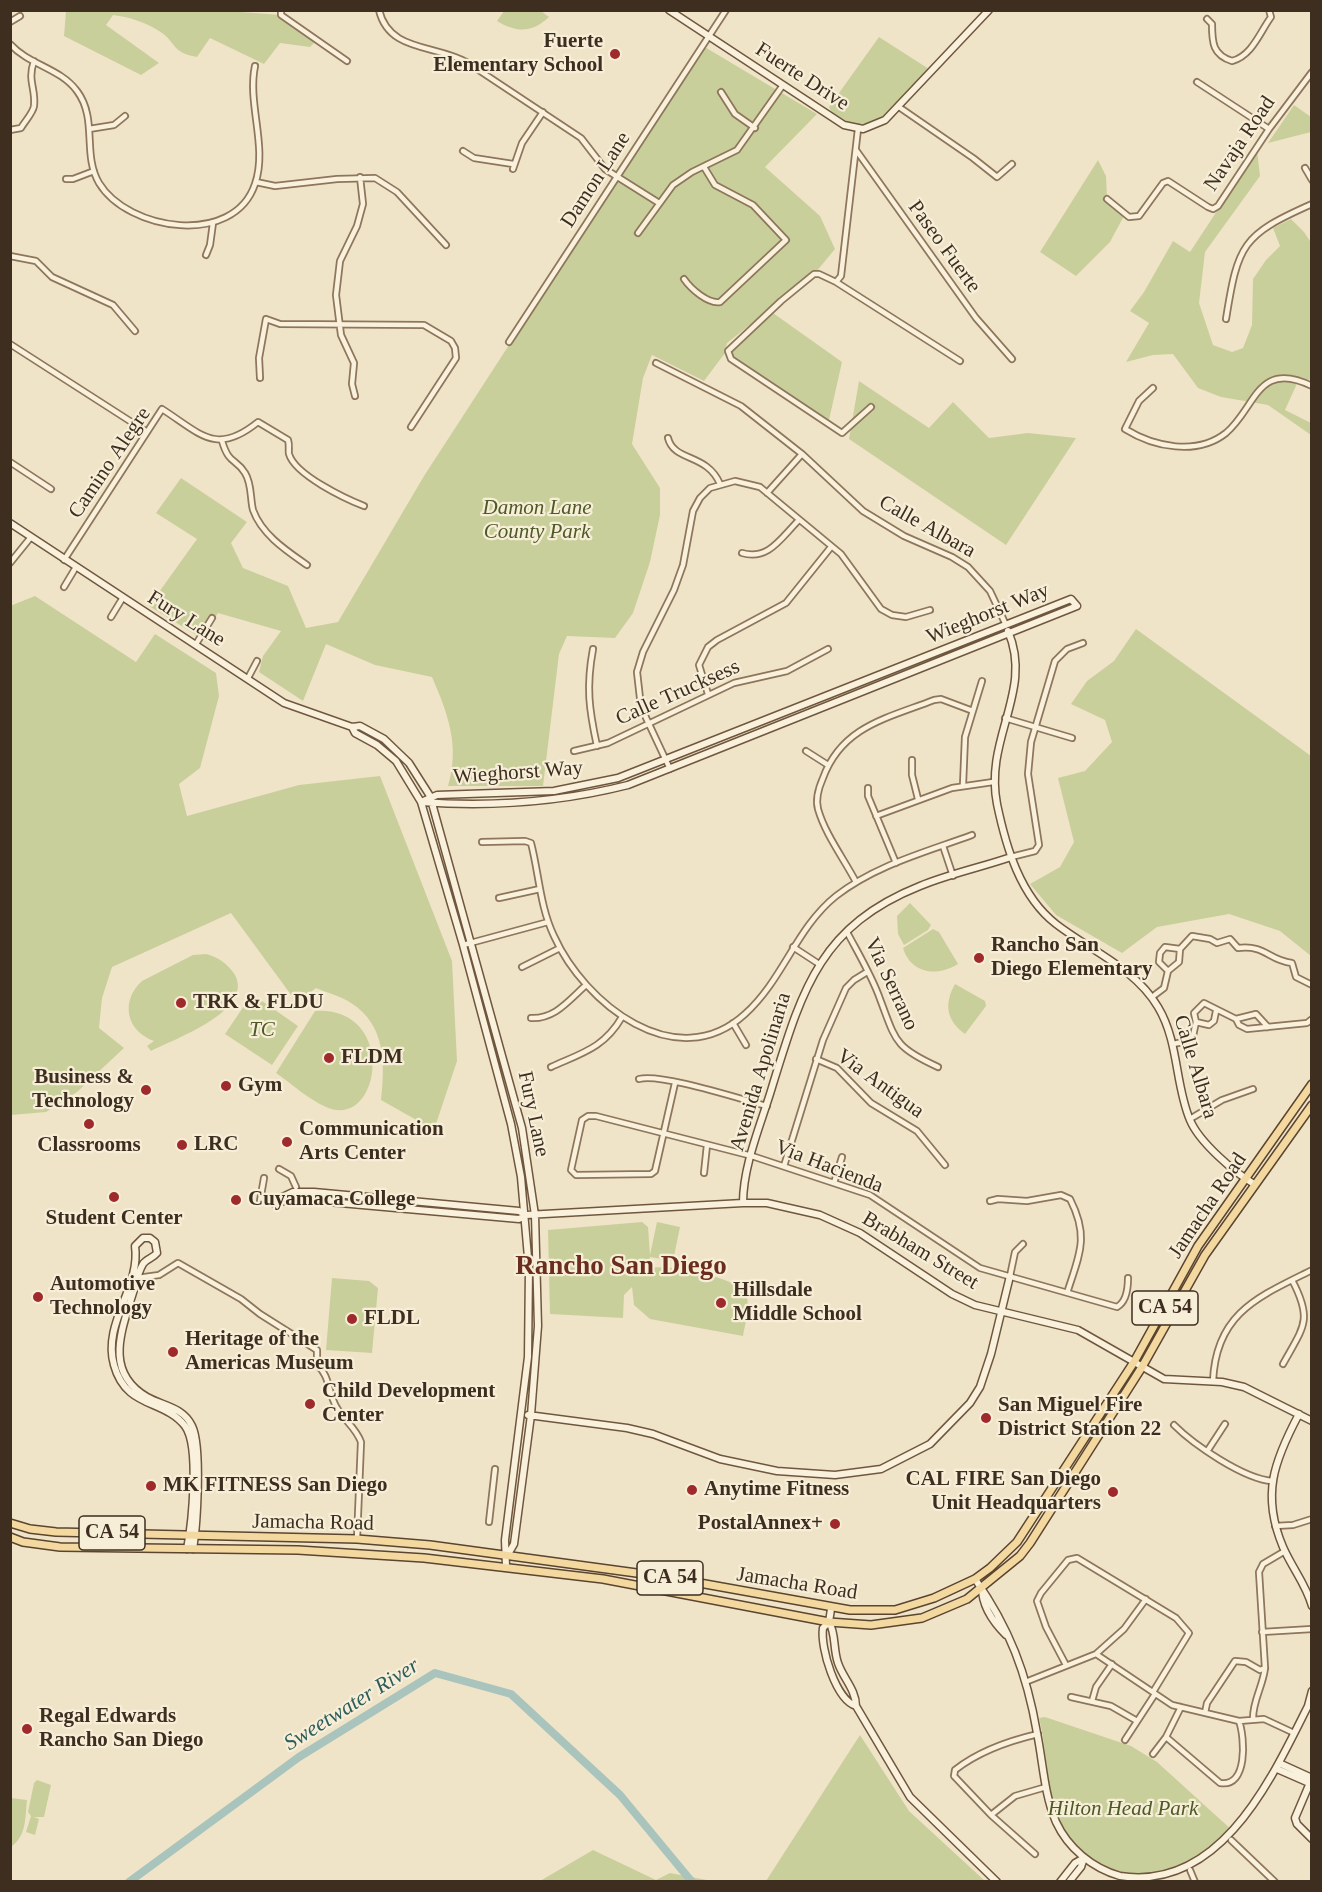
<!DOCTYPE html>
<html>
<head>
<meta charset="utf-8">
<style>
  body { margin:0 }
  #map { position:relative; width:1322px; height:1892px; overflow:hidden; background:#f0e4c8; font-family:Georgia,serif }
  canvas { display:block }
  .frame { position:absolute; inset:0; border:12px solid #3d2e20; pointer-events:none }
</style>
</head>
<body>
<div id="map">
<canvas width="1322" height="1892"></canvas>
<div class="frame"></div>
</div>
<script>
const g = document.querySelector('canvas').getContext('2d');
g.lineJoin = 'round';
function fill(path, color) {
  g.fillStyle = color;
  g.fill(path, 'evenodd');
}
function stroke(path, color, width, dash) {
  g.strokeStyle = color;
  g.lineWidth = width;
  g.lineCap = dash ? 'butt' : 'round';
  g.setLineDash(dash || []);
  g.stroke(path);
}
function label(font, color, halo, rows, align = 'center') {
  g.font = font + ' Georgia,serif';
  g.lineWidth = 4.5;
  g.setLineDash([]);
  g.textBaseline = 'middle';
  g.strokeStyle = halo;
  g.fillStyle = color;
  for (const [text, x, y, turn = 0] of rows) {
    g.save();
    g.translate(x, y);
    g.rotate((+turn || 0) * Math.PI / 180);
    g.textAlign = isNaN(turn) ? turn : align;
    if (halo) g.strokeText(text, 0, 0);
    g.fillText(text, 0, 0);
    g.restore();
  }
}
fill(new Path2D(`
  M213 10 281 15 317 40 310 47 280 43 264 64 210 38 197 57C170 52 177 42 159 31 145 22 129 17 113 15L106 25 159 63 141 75 64 36 66 11Z
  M504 11H541L549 17C532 33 517 33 497 21Z
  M879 37 929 69C911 87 888 124 861 124 850 125 840 117 831 111L829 107Z
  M703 46 817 114 765 167 820 216 835 249 816 272 727 343 725 351 773 313 842 362 829 420 725 353 704 381 652 355 643 378 632 444 660 488V515L650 562 633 613 615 638 567 636 559 654 543 786H448C460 746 448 714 432 677L375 665 326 644 303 701 259 672 263 656 281 631 218 613 201 638 149 606 197 539 156 513 181 478 247 522 231 543 243 568 288 586 306 628 338 622 424 476Z
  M1294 105 1311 117V132L1268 143Z
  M1257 150 1260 176 1205 252 1199 303 1213 345 1232 352 1243 348 1252 325 1253 279 1266 260 1280 246 1273 228 1291 219 1304 232 1312 244 1311 378 1309 380 1300 377 1285 410 1311 423V435L1268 405 1221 397 1198 388 1173 354 1153 355 1126 362 1149 323 1130 311 1144 292 1173 241 1190 252Z
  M1098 160 1106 176 1107 199 1125 214 1110 242 1076 276 1040 252Z
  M859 381 929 428 953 402 989 438 1028 433 1076 438 1006 545 849 439Z
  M35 596 136 662 155 634 216 673 219 696 200 768 179 784 187 816 299 785 380 776 452 961 457 1061 434 1130 381 1100C385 1064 386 1025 351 1003 341 996 327 993 316 988L297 1003 231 913 112 967 102 998 99 1028 124 1048 77 1092 46 1112 11 1115 10 606Z
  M1136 629 1311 756V956L1280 931 1229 914 1157 927 1122 953 1056 915 1030 884 1060 867 1074 842 1058 778 1085 771 1112 742 1105 720 1071 704 1087 681 1114 661Z
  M910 903 931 925 928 930 904 945 898 934 897 916Z
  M933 929 939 932 958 964C937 977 911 974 903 948Z
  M206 954C218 957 228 964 235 975 254 1011 174 1039 151 1051L147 1046 154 1041C126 1031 120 1001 142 981L193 955Z
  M955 984 985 1001 986 1006 965 1034C946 1020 944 1004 955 984Z
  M252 994 298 1026 272 1065 225 1034Z
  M315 1011C399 1006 381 1132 326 1107 308 1099 292 1084 276 1073Z
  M642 1222 648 1227 650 1255 657 1222 680 1227 673 1261 650 1257 651 1268C669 1264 739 1277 746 1295 751 1308 745 1323 743 1336L650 1319 634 1305 632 1287 624 1295 623 1318 550 1314 548 1230Z
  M332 1278 369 1281 378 1288 372 1353 326 1350Z
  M1045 1717 1131 1746 1157 1762 1233 1831C1222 1843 1192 1864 1177 1870 1136 1887 1081 1864 1062 1825 1045 1792 1048 1753 1039 1718Z
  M860 1735 909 1811 985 1881H766Z
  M37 1780 51 1785 44 1817H34L39 1819 35 1835 26 1832 31 1816 28 1812 34 1783Z
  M11 1798 27 1800C25 1818 27 1835 11 1847Z
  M593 1850 656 1880 670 1873 712 1881H540Z`), '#c9cf9b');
stroke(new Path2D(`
  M129 1882 299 1757 435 1673 511 1694 620 1795 692 1882`), '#a9c4bc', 8);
const street = new Path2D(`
  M281 10V15L347 61
  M379 10C389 53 437 44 468 63L581 138 605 169 659 203
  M1207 19 1212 24C1212 43 1213 55 1232 61 1252 56 1260 32 1271 17L1269 10
  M10 22 20 16
  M10 44C29 65 60 68 77 91 98 119 82 154 99 183 128 231 234 247 255 184 268 147 247 104 255 66
  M1197 82 1269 129
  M721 92 735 114 755 128
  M899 107 973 158 997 177 1012 164
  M89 129 114 125 125 116
  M858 129 841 276 836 282 819 274H814L781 301 728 351 731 359 842 433 871 407
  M10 130 21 128C25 121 33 113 34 106 36 88 27 81 34 61
  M856 150 976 318 1012 359
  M463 151 474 158 513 164
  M1305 168 1312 180
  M513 169 522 143 543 112
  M66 179H73L94 171
  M256 182 275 186 337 179 375 178 397 192 446 245
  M1107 199 1129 217 1139 216 1163 183 1168 181 1208 207 1213 209 1218 206 1269 129 1312 72
  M638 233 673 185 692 172 737 150 783 85
  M206 255 210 245 213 223
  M10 256 36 261 52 277 113 305 135 331
  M684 279C691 289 708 304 720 302L786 240 753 205 715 185 704 167
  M836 282 960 361
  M1226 319C1238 244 1242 235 1312 204
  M509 342 726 10
  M10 344 147 432
  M656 363 741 406 802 454 863 511 904 536 952 557 968 567 990 591 1006 625
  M260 378 259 358 266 319 280 324 424 325 451 341 455 348 456 358 411 427
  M1153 388 1139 401 1125 429C1154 447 1197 456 1226 433 1256 408 1257 359 1312 386
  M355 396 352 384 354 363 341 335 336 295 340 261 357 226 363 204 360 177
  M668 438C674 462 707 453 720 484
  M222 441C229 465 236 458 245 473 252 484 250 498 253 510 262 535 287 551 307 565
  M10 462 51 489
  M767 493 802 454
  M742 553C768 561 781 538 798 521
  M64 560 162 409C201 434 216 456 258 422L288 440C290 446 288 450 289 454 295 475 346 499 364 506
  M10 563 31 537
  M64 587 76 567
  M111 617 122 599
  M196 644 212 618
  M593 649C586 687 589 709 597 746
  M248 678 257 661
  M708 694 699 665 708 647 717 640 786 603 831 547
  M1005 718 1072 738
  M574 751 608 743 734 683 787 671 828 649
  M806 751 828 765
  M912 760V775L918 799
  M670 769 641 707 637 672 643 652 674 590 683 565 693 511 700 498 710 488 735 481 760 487 841 554 881 609 892 615 906 617 930 610
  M963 785 965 737 982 681
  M868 788V796L896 863
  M876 816 952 788 993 782
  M482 842 525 841 531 843C539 874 540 907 554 936 584 1003 676 1077 745 1014 783 980 796 928 836 896 876 865 926 852 972 835
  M943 846 953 876
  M1011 857 1035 851 1039 845 1028 774 1031 742 1055 661 1067 649 1083 643
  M856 882C844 859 825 834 818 809 815 798 819 787 823 778 842 726 888 718 934 700L941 699 973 711
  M499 898 540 889
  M847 932C858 953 872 976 880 999 896 1041 894 1047 938 1067
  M463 945 548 922
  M793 947 819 964
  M522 967 560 948
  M1168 971 1159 962 1160 953 1165 947 1180 949
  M1152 997 1164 988 1168 971 1179 962 1180 949 1192 936 1210 939 1217 943 1230 939 1238 948C1267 945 1267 960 1292 963L1296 977 1312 985
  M531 1018C555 1019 568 1001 585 986
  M1236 1019 1256 1014 1268 1027
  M1196 1022 1209 1025 1214 1021 1216 1011
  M733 1023 746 1045
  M1173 1044 1188 1041 1193 1036 1196 1022 1194 1013 1204 1003 1236 1019 1239 1025 1247 1029 1307 1023 1312 1019
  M816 1059 837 1068 871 1103 917 1131 945 1165
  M551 1067C582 1053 604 1048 622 1017
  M639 1079C661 1073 740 1099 767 1106
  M675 1083 655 1171 651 1174 576 1175 571 1170 582 1120 588 1116H596L752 1156 870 1195 980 1268 1117 1307C1126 1302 1128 1288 1128 1278
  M1190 1119 1222 1100 1253 1089
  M784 1166 823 1040 846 988 854 980 867 972
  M279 1169 291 1176 296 1187
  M704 1173 707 1145
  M834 1183 842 1157
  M260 1201 264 1178
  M990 1201 998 1199 1027 1201 1061 1195 1070 1199C1089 1236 1080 1253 1068 1290
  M1010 1276 1015 1252 1023 1244
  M137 1278 159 1275 178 1263 241 1299 260 1314 317 1350V1365C330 1375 328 1394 337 1408 344 1420 356 1428 361 1442L357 1539
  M1283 1364C1304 1326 1313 1320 1292 1280
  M1213 1381C1216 1313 1258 1297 1312 1270
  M1174 1425C1194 1445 1244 1479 1272 1481
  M1208 1450 1225 1424
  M489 1522 495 1469
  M1275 1526 1293 1525 1312 1519
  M1262 1632 1312 1629
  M1096 1654 1172 1705 1239 1721 1264 1719 1294 1733
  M1066 1665 1046 1627 1037 1601 1041 1593 1068 1560 1077 1558 1176 1618 1189 1633 1153 1692
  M1028 1681 1096 1654 1124 1629 1146 1599
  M1071 1697 1111 1706 1137 1721
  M1092 1701 1096 1687 1112 1664
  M1205 1713 1207 1703 1235 1661 1246 1662 1260 1670 1265 1668
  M1253 1718C1253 1700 1263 1686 1265 1668L1259 1572 1263 1564 1285 1551
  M1166 1737 1220 1783C1248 1788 1245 1738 1239 1721
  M1125 1740 1155 1694
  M1153 1754 1166 1737 1181 1707
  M991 1815 1015 1796 1046 1787
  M1231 1840 1275 1882
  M1035 1854 991 1815 954 1776 955 1770C979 1751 1008 1741 1038 1734
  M1190 1870 1195 1882`);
const secondary = new Path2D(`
  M669 10 844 125 863 129 885 120 989 10
  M10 523 284 703 352 727 360 726 384 739 409 763 430 796 522 1128 535 1215 538 1326 531 1415 514 1544 507 1556
  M1071 599 1077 606 628 785C561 802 490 807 421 802L437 795 554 791 618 778Z
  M1008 631C1034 691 984 738 997 804 1006 847 1020 896 1056 924 1091 951 1135 968 1158 1007 1179 1042 1175 1085 1190 1120 1199 1142 1234 1172 1254 1184
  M352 727 355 733 377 745 396 761 421 802 463 945 511 1124 521 1177 529 1269 528 1357 505 1540 506 1566
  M276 1200 293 1192H314L519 1211 526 1215
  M273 1203 295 1199 519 1219 526 1215 743 1203H767L820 1215 860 1233 952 1294 975 1305 1078 1330 1164 1379 1222 1382 1244 1387 1312 1421
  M743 1203C743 1164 762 1122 773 1084 802 990 820 926 920 886 949 874 982 867 1011 857
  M1299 1414C1274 1461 1261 1495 1283 1547 1292 1568 1306 1584 1312 1606
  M528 1415 627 1428 653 1434 720 1459 777 1471 835 1475 881 1469 930 1444 970 1403 980 1387 991 1354 1010 1276
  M187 1549C192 1523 200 1446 185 1426 164 1399 126 1409 114 1365 102 1323 141 1287 135 1246L143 1238H150L155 1242 157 1253C153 1258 146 1259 143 1264 137 1274 135 1288 131 1299 120 1335 106 1373 147 1397 163 1406 183 1407 192 1426 202 1446 197 1525 193 1549
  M975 1579C1009 1627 1027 1674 1037 1733 1043 1762 1044 1794 1056 1822 1068 1848 1092 1868 1120 1876 1222 1892 1273 1775 1308 1706L1312 1691
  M982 1588C982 1606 994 1623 1006 1635
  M831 1609 829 1622 823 1628C820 1648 836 1700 856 1706
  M829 1622C836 1633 833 1649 838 1663 843 1678 856 1690 856 1706L910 1797 997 1882
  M1279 1763 1312 1778 1295 1818 1297 1824 1312 1839
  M1277 1769 1309 1783
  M1060 1882 1075 1863 1084 1858
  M1069 1882 1081 1867 1084 1858`);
const primary = new Path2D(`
  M10 1523 30 1529 56 1532 357 1539 430 1545 666 1577 850 1610H895L934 1598 975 1579 990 1568 1017 1542 1134 1362 1198 1246 1312 1084
  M10 1537 23 1542 60 1547 298 1550 424 1558 603 1579 829 1622 871 1625 922 1618 967 1599 1020 1556 1030 1543 1142 1367 1205 1255 1312 1105`);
stroke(street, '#8d765c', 8);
stroke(secondary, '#6f573f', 9);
stroke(primary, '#5b4430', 10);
stroke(street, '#faf1dc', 4.5);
stroke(secondary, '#faf1dc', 6);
stroke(primary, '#f3d9a0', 7);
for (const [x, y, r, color] of [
  [615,54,6,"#9e2a2b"],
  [979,958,6,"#9e2a2b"],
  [181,1003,6,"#9e2a2b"],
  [329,1058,6,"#9e2a2b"],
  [226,1086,6,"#9e2a2b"],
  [146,1090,6,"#9e2a2b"],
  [89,1124,6,"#9e2a2b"],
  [287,1142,6,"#9e2a2b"],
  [182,1145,6,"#9e2a2b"],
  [114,1197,6,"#9e2a2b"],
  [236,1200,6,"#9e2a2b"],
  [38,1297,6,"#9e2a2b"],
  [721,1303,6,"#9e2a2b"],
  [352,1319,6,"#9e2a2b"],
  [173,1352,6,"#9e2a2b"],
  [310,1404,6,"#9e2a2b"],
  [986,1418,6,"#9e2a2b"],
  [151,1486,6,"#9e2a2b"],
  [692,1490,6,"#9e2a2b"],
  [1113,1492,6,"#9e2a2b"],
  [835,1524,6,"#9e2a2b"],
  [27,1729,6,"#9e2a2b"]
]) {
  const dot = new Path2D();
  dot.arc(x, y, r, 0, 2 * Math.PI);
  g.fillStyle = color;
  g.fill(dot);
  stroke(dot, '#f7eed8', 2);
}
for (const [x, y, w] of [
  [1165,1308,66],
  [112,1533,66],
  [670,1578,66]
]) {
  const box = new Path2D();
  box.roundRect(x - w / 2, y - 17, w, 34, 4.5);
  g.fillStyle = '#f7eed8';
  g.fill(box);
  stroke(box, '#3d2e20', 1.5);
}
label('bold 20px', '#3d2e20', null, [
  ["CA 54",1165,1308],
  ["CA 54",112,1533],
  ["CA 54",670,1578]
]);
label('bold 21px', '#3d2e20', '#f7eed8', [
  ["Fuerte",603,42,"right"],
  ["Elementary School",603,66,"right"],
  ["Rancho San",991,946],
  ["Diego Elementary",991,970],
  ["TRK & FLDU",193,1003],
  ["FLDM",341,1058],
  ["Business &",134,1078,"right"],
  ["Technology",134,1102,"right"],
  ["Gym",238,1086],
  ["Communication",299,1130],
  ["Arts Center",299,1154],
  ["LRC",194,1145],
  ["Classrooms",89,1146,"center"],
  ["Cuyamaca College",248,1200],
  ["Student Center",114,1219,"center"],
  ["Automotive",50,1285],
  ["Technology",50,1309],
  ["Hillsdale",733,1291],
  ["Middle School",733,1315],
  ["FLDL",364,1319],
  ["Heritage of the",185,1340],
  ["Americas Museum",185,1364],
  ["Child Development",322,1392],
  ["Center",322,1416],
  ["San Miguel Fire",998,1406],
  ["District Station 22",998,1430],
  ["CAL FIRE San Diego",1101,1480,"right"],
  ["Unit Headquarters",1101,1504,"right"],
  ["MK FITNESS San Diego",163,1486],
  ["Anytime Fitness",704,1490],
  ["PostalAnnex+",823,1524,"right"],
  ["Regal Edwards",39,1717],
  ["Rancho San Diego",39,1741]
], 'left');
label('21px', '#3d2e20', '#f7eed8', [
  ["Fuerte Drive",802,77,33],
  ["Navaja Road",1240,144,-56],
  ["Damon Lane",596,180,-57],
  ["Paseo Fuerte",944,247,54],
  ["Camino Alegre",110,463,-56],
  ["Calle Albara",927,527,29],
  ["Wieghorst Way",988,614,-22],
  ["Fury Lane",186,619,32],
  ["Calle Trucksess",678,693,-24],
  ["Wieghorst Way",518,773,-4],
  ["Via Serrano",891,984,65],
  ["Calle Albara",1195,1067,73],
  ["Avenida Apolinaria",761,1072,-73],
  ["Via Antigua",880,1084,36],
  ["Fury Lane",533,1114,78],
  ["Via Hacienda",829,1167,21],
  ["Jamacha Road",1208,1206,-56],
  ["Brabham Street",920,1251,31],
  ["Jamacha Road",313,1523,1],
  ["Jamacha Road",797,1584,9]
]);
label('italic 21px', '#4d5a26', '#f7eed8', [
  ["Damon Lane",537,508],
  ["County Park",537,532],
  ["TC",262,1030],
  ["Hilton Head Park",1123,1809]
]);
label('italic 22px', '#2f5d5a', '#f7eed8', [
  ["Sweetwater River",352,1705,-32]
]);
label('bold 27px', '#6b2e1e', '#f7eed8', [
  ["Rancho San Diego",621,1267]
]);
</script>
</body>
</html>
